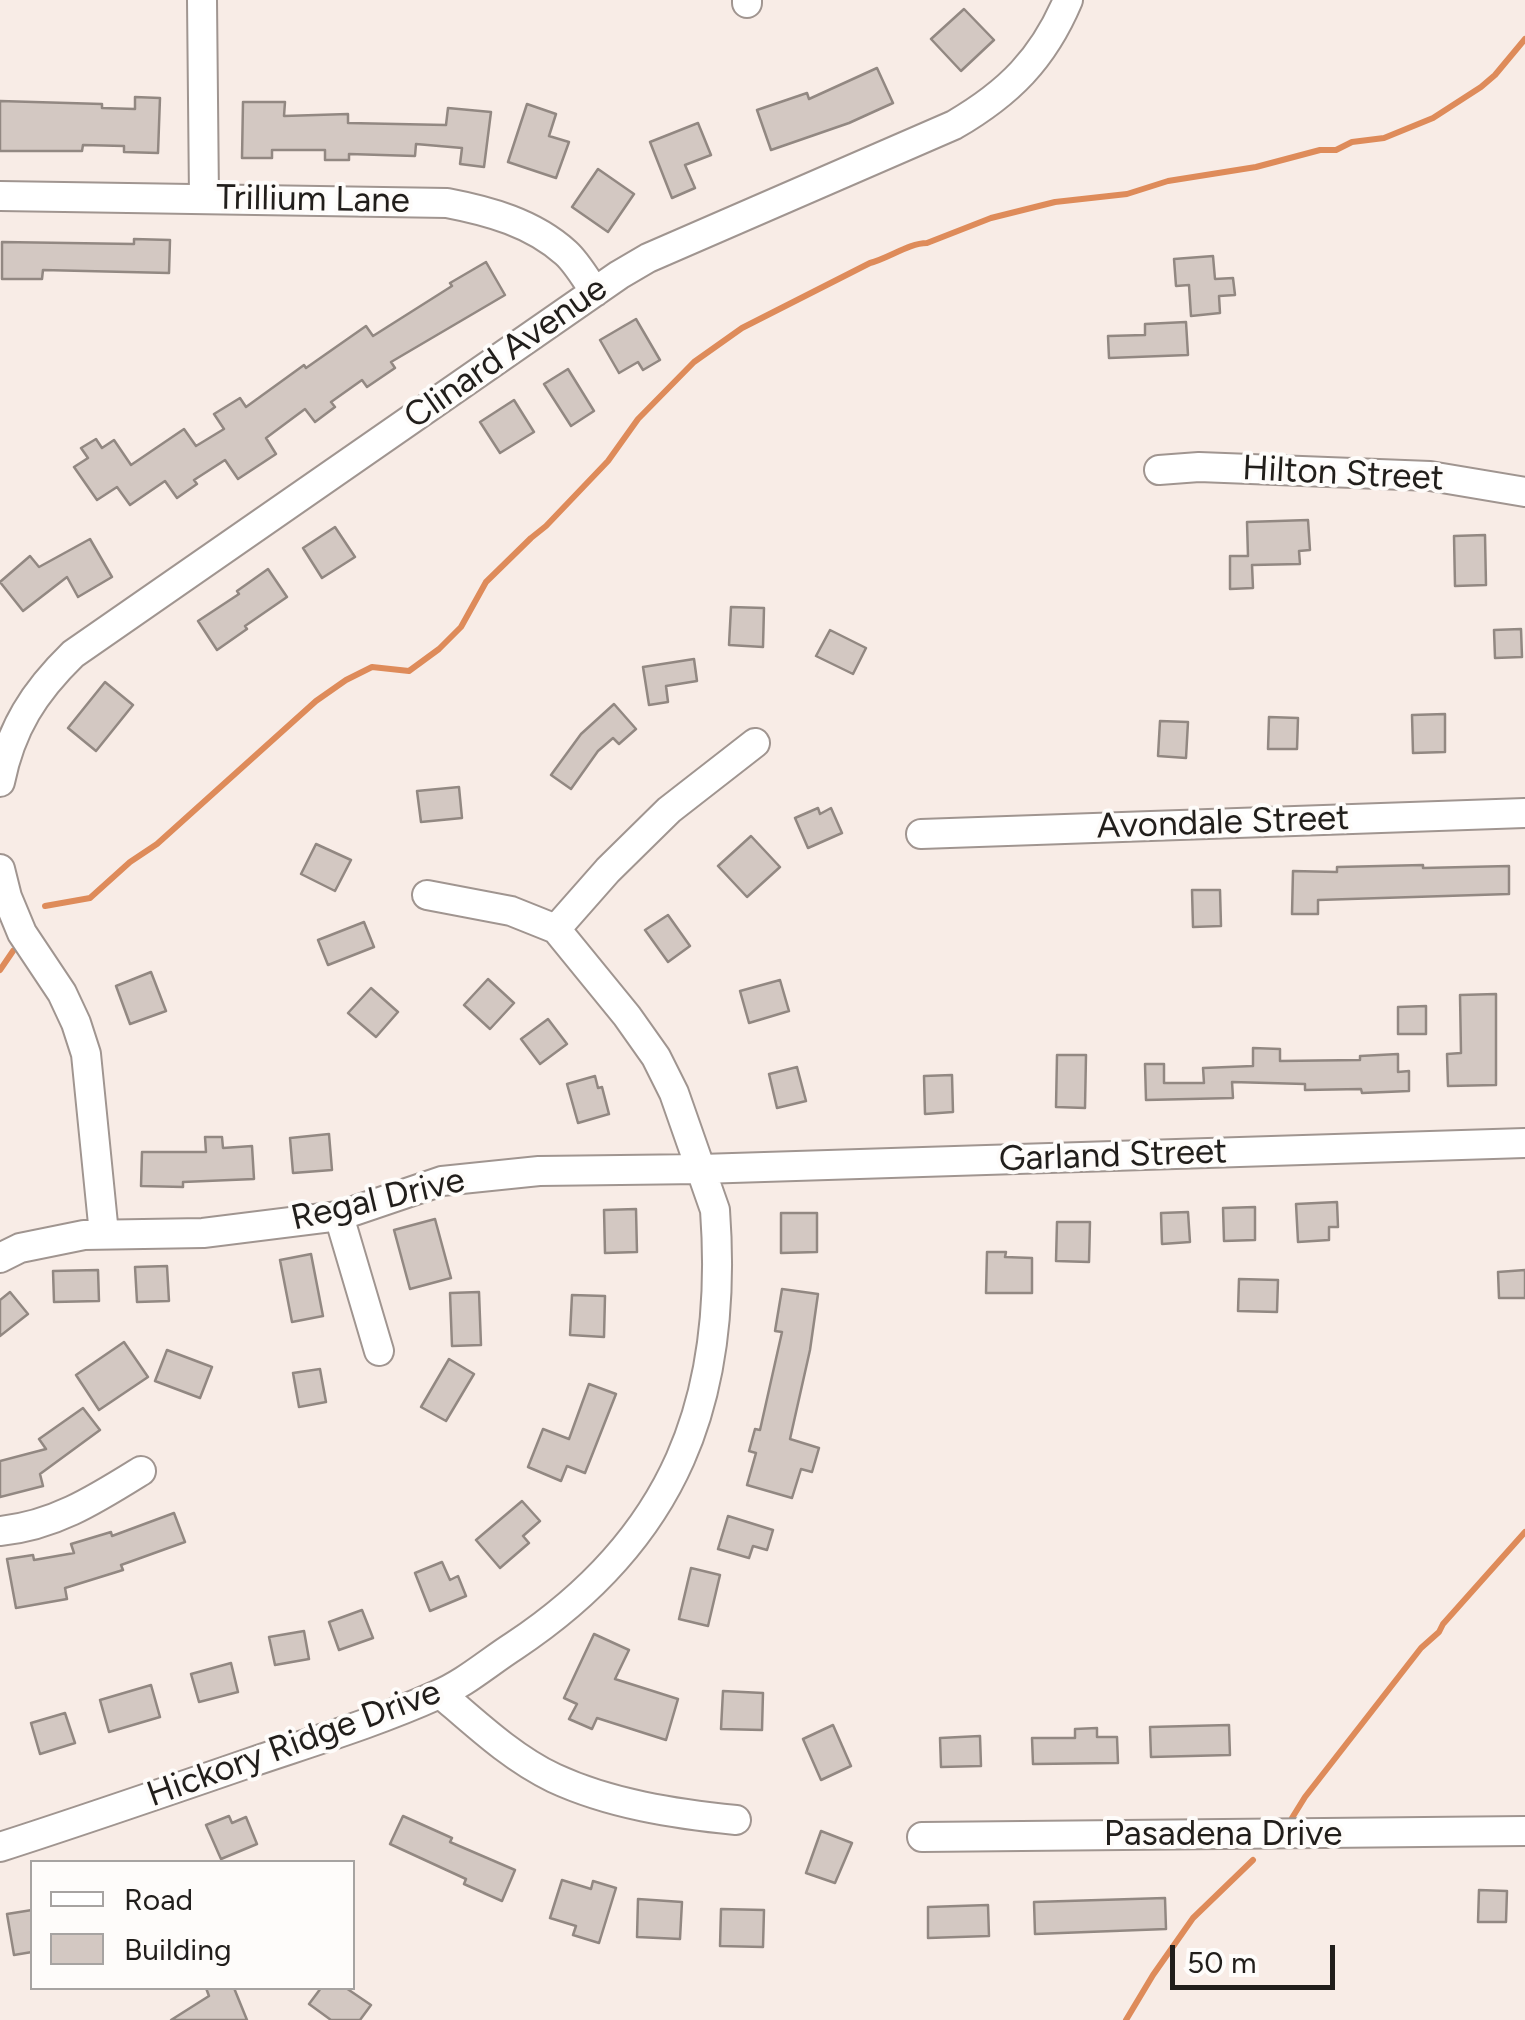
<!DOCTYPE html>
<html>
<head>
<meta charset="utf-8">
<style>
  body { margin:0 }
  #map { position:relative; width:1525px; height:2020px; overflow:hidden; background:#f8ece6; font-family:Figtree,sans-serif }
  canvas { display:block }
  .legend { position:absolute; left:30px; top:1860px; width:325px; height:130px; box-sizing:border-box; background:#fefcfa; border:2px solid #a6a3a1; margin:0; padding:12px 18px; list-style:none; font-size:30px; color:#211e1b }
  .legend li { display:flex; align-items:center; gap:20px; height:50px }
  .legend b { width:50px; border:2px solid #a6a3a1 }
  .scale { position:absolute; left:1170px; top:1945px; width:165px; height:45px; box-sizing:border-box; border:5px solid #211e1b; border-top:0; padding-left:12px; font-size:30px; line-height:35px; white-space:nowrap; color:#211e1b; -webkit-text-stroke:8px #fefcfa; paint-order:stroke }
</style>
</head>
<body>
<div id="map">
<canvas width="1525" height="2020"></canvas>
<ul class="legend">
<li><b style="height:12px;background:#fff"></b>Road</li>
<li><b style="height:28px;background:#d3c8c2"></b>Building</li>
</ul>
<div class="scale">50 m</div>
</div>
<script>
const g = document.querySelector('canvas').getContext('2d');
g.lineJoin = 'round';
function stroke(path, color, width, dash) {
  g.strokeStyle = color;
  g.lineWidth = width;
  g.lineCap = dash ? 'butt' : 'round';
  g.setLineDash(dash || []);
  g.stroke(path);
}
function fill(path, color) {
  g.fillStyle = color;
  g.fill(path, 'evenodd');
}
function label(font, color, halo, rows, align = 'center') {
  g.font = font + ' Figtree,sans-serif';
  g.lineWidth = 8;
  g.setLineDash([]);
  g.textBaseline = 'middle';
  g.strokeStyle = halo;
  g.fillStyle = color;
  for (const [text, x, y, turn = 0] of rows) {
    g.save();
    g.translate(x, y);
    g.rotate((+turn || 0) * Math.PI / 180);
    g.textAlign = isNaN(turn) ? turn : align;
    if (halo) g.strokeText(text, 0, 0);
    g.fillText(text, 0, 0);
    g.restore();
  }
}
stroke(new Path2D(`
  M45 906 90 898 130 862 157 844 316 701 346 680 372 667 409 671 439 649 461 627 486 582 531 538 546 526 608 461 638 419 694 362 742 328 870 263C889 258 909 243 927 243L991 218 1055 202 1127 194 1168 181 1256 167 1320 150H1336L1352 142 1384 138 1433 118 1481 87 1495 75 1525 39
  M0 970 13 951
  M1292 1818 1305 1797 1421 1648 1439 1632 1443 1624 1525 1532
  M1126 2020 1153 1975 1193 1918 1253 1860`), '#de8b5a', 6);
const building = new Path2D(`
  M964 9 994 40 961 71 931 39Z
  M877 68 893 103 849 123 771 150 757 110 807 93 809 99Z
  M135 97 160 98 158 153 124 152V146L83 145 82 151H0V101L102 104V108L135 109Z
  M243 102H285L284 116 348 114V123L446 125 448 108 491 112 484 167 460 164 462 148 416 144 415 156 349 154V160H325V150H272V158H242Z
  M527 104 556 114 549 136 569 142 556 178 508 162Z
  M698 123 711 155 685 165 695 188 672 198 650 142Z
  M598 169 634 194 608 232 572 207Z
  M134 239 170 240 169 273 43 270 42 279H2V242L134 244Z
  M1213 256 1215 279 1233 278 1235 295 1219 296 1220 313 1191 316 1189 285 1176 286 1174 259Z
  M486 262 505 295 391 362 395 368 367 387 362 380 331 402 335 407 315 422 305 409 266 438 276 454 238 479 225 460 194 480 197 484 177 498 165 481 130 505 117 487 97 500 74 467 88 458 81 448 96 439 102 448 114 440 131 465 184 429 196 446 224 429 214 414 240 398 246 407 304 365 306 368 366 326 373 336 452 286 450 283Z
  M636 319 660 360 643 370 638 362 619 373 600 340Z
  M1186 322 1188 355 1109 358 1108 336 1145 335V324Z
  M568 369 594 411 571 426 544 384Z
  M514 400 534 432 500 453 480 422Z
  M1308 520 1310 550 1299 551 1300 564 1252 565 1253 588 1230 589V556H1248L1247 522Z
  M335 527 355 557 322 578 303 548Z
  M1485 535 1486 585 1455 586 1454 536Z
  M90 539 112 577 78 597 67 577 23 611 0 582 30 556 39 567Z
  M268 569 287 597 245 626 247 629 217 650 198 621 239 594 237 591Z
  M731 607 764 608 763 647 729 645Z
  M1521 629 1522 657 1495 658 1494 630Z
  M830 630 866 648 853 674 816 656Z
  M694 659 697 681 666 686 668 702 649 705 643 667Z
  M105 682 133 705 96 751 68 728Z
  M614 704 636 729 619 744 613 738 598 751 571 789 551 775 581 734Z
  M1445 714V752L1413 753 1412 715Z
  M1269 717 1298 718 1297 749H1268Z
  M1160 721 1188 722 1186 758 1158 756Z
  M459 787 462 818 421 822 417 791Z
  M818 808 820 814 831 808 842 833 808 848 795 818Z
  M751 836 780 867 747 897 718 866Z
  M316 844 351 860 335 891 301 874Z
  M1423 865V868L1509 866V894L1318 900V914H1292L1293 871 1337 872V867Z
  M1192 890H1220L1221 926 1193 927Z
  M668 915 690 946 668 962 645 930Z
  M364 922 374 947 328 965 318 940Z
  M151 972 166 1011 130 1024 116 986Z
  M488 979 514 1003 490 1029 464 1005Z
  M780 980 789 1011 749 1023 740 991Z
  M371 988 398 1012 376 1037 348 1013Z
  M1496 994V1085L1448 1086 1447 1054 1461 1053 1460 995Z
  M1426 1006V1034H1398V1007Z
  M548 1019 567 1044 540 1064 521 1039Z
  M1253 1048 1280 1049V1061L1360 1060V1056L1398 1054V1072L1409 1071V1091L1362 1093 1361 1089 1305 1090V1084L1232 1082 1233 1098 1146 1100 1145 1064H1164V1083H1204L1203 1068 1253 1066Z
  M1057 1055H1086L1085 1108 1056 1107Z
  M797 1067 806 1101 777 1108 769 1074Z
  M952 1075 953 1112 925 1114 924 1076Z
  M595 1076 598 1088 602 1087 609 1114 578 1123 567 1084Z
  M329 1134 332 1170 293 1173 290 1138Z
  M205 1137H222L223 1148 252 1146 254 1179 183 1182V1187L141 1186 142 1152H206Z
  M1337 1202 1338 1227H1329V1240L1298 1242 1296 1204Z
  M1255 1207V1240L1224 1241 1223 1208Z
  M636 1209 637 1252 605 1253 604 1210Z
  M1188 1212 1190 1242 1162 1244 1161 1213Z
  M781 1213H817V1252L781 1253Z
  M435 1219 451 1278 410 1289 394 1230Z
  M1057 1222H1090L1089 1262 1056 1261Z
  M987 1252H1006L1005 1257 1032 1258V1293H986Z
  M311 1254 323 1316 292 1322 280 1260Z
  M167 1266 169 1301 137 1302 135 1267Z
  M98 1270 99 1301 54 1302 53 1271Z
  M1525 1270V1298H1499L1498 1272Z
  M1239 1279 1278 1280 1277 1312 1238 1311Z
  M782 1289 818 1294 810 1350 790 1439 819 1448 812 1472 801 1469 792 1498 747 1485 756 1453 749 1451 755 1429 760 1430 782 1332 775 1331Z
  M10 1292 28 1314 0 1336V1300Z
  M479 1292 481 1345 452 1346 450 1293Z
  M572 1295 605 1296 604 1337 570 1335Z
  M124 1342 148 1377 99 1410 76 1375Z
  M167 1350 212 1367 200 1398 155 1381Z
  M449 1359 474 1374 446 1421 421 1407Z
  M320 1369 326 1402 299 1407 293 1373Z
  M589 1384 616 1394 585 1473 567 1466 561 1481 528 1467 543 1429 569 1439Z
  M83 1408 100 1430 40 1474 43 1486 0 1497V1461L46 1449 39 1439Z
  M522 1501 540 1521 523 1536 529 1543 500 1568 476 1540Z
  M174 1513 185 1542 121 1565 123 1570 65 1588 67 1599 16 1608 7 1559 33 1555 34 1560 74 1553 71 1544 111 1532 112 1536Z
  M728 1516 773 1530 767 1550 753 1546 749 1558 718 1549Z
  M442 1562 450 1580 458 1576 466 1596 430 1611 415 1573Z
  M691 1568 720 1575 708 1626 679 1619Z
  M362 1610 373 1638 339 1650 329 1622Z
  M304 1631 309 1659 275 1665 269 1637Z
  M594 1634 629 1650 615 1679 678 1699 666 1740 597 1718 592 1729 569 1719 577 1704 564 1698Z
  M231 1663 238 1692 199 1702 191 1674Z
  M151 1685 160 1717 109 1732 100 1700Z
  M723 1691 763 1693 762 1730 721 1729Z
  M65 1713 75 1743 40 1754 31 1723Z
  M833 1725 851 1766 821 1780 803 1739Z
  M1229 1725 1230 1755 1151 1757 1150 1727Z
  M1097 1728V1737H1117L1118 1763 1033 1764 1032 1738H1075V1729Z
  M980 1736 981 1766 941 1767 940 1738Z
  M229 1816 232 1823 246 1817 257 1844 221 1859 206 1825Z
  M403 1816 452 1838 450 1842 515 1870 502 1901 464 1884 466 1879 390 1844Z
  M821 1831 852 1843 835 1883 806 1873Z
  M562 1880 591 1889 593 1881 616 1888 599 1943 573 1935 576 1926 550 1918Z
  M1479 1890 1507 1891 1506 1922H1478Z
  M1165 1898 1166 1929 1035 1934 1034 1902Z
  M638 1899 682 1902 680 1939 637 1937Z
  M988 1905 989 1936 928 1938V1907Z
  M721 1909 764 1910 763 1947 720 1946Z
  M32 1910V1952L14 1955 7 1914Z
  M206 1988H234L247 2020H171L209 1996Z
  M321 1988H346L371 2005 360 2020H331L309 2004Z`);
fill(building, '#d3c8c2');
stroke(building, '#928882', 2.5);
const street = new Path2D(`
  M202 0 204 198
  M747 3V0
  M0 196 447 203C489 211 533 223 566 253 577 263 586 279 595 292
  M1159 470 1199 467 1430 476 1525 492
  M0 782C11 728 34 692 73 654L619 275 648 258 954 125C1009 93 1043 59 1068 0
  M921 834 1525 813
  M0 869 7 897 22 933 62 993 76 1023 86 1054 104 1234
  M556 929 608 870 669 810 755 743
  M339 1216 379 1351
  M0 1258 20 1248 84 1235 203 1233 339 1216 442 1181 539 1171 701 1169 1525 1143
  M0 1531C54 1526 96 1499 141 1471
  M441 1694C476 1724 512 1758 554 1778 610 1804 675 1814 736 1820
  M922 1837 1525 1831
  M0 1847C84 1820 168 1791 252 1762 314 1741 377 1722 437 1695 464 1684 489 1662 514 1646 675 1539 729 1400 715 1210L674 1093 656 1057 627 1016 556 929 511 911 427 895`);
stroke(street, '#a09590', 32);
stroke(street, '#fff', 28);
label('35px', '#211e1b', '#fefcfa', [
  ["Trillium Lane",313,200,1],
  ["Clinard Avenue",506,353,-35],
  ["Hilton Street",1343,474,3],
  ["Avondale Street",1223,823,-2],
  ["Garland Street",1113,1156,-2],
  ["Regal Drive",378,1200,-13],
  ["Hickory Ridge Drive",294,1744,-20],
  ["Pasadena Drive",1223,1835]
]);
</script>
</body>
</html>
